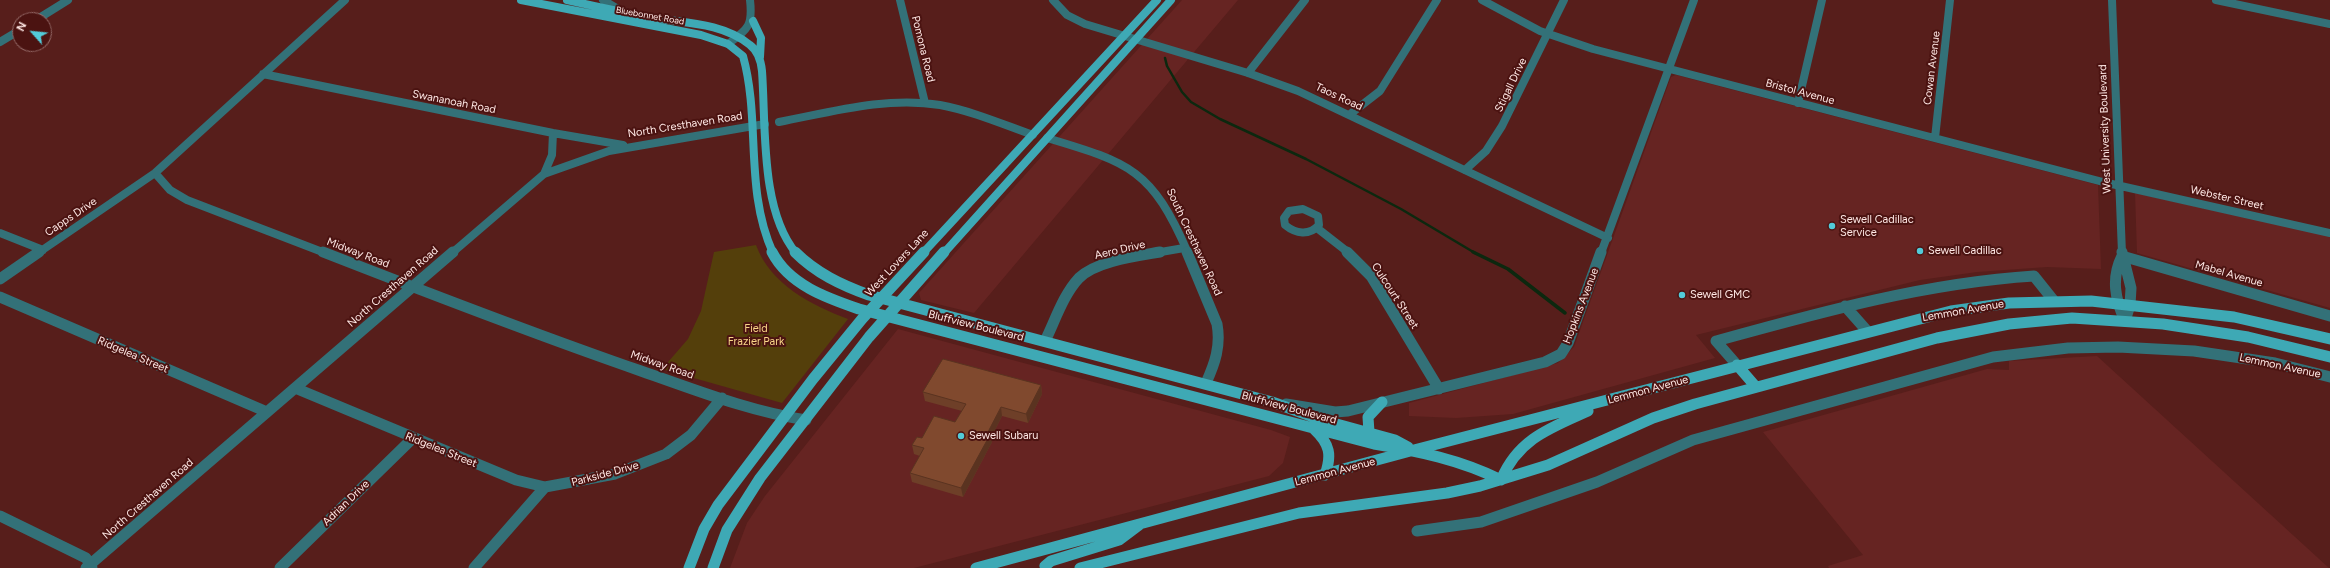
<!DOCTYPE html>
<html>
<head>
<meta charset="utf-8">
<style>
  body { margin:0 }
  #map { position:relative; width:2330px; height:568px; overflow:hidden; background:#571e1b; font-family:Figtree,sans-serif }
  canvas { display:block }
  .north { position:absolute; left:12px; top:12px; width:40px; height:40px; box-sizing:border-box; background:#4b1311; border:1px solid #936866; border-radius:50%; rotate:297deg; font-size:11px; font-weight:700; line-height:16px; text-align:center; color:#ffe8e5 }
  .north::after { content:''; display:block; margin:auto; width:14px; height:18px; background:#52cbd9; clip-path:polygon(50% 0,100% 100%,50% 72%,0 100%) }
</style>
</head>
<body>
<div id="map">
<canvas width="2330" height="568"></canvas>
<div class="north">N</div>
</div>
<script>
const g = document.querySelector('canvas').getContext('2d');
g.lineJoin = 'round';
function fill(path, color) {
  g.fillStyle = color;
  g.fill(path, 'evenodd');
}
function stroke(path, color, width, dash) {
  g.strokeStyle = color;
  g.lineWidth = width;
  g.lineCap = dash ? 'butt' : 'round';
  g.setLineDash(dash || []);
  g.stroke(path);
}
function label(font, color, halo, rows, align = 'center') {
  g.font = font + ' Figtree,sans-serif';
  g.lineWidth = 4;
  g.setLineDash([]);
  g.textBaseline = 'middle';
  g.strokeStyle = halo;
  g.fillStyle = color;
  for (const [text, x, y, turn = 0] of rows) {
    g.save();
    g.translate(x, y);
    g.rotate((+turn || 0) * Math.PI / 180);
    g.textAlign = isNaN(turn) ? turn : align;
    if (halo) g.strokeText(text, 0, 0);
    g.fillText(text, 0, 0);
    g.restore();
  }
}
fill(new Path2D(`
  M1182 0H1238L974 313 921 300 919 293Z
  M1676 75 2098 185 2101 269 2047 267 1977 272 1920 280 1696 335 1715 358 1513 414 1456 418 1409 416V403L1558 363 1574 347 1671 77Z
  M2135 193 2330 236V308L2137 253Z
  M898 329 1271 430 1290 437 1283 463 1269 476 914 568H730L747 523 765 496Z
  M2097 356 2329 568H1829L1828 566 1863 555 1763 432 1987 369 2009 370V361Z`), '#662422');
fill(new Path2D(`
  M756 245C770 284 811 305 848 319L782 403 662 369 688 339 701 311 714 252Z`), '#543f0b');
stroke(new Path2D(`
  M1165 58 1167 66 1182 92 1191 102 1220 119 1306 159 1401 209 1475 253`), '#0c280f', 2.5);
stroke(new Path2D(`
  M1473 252 1508 269 1565 313`), '#0c280f', 3.5);
stroke(new Path2D(`
  M603 0 623 12
  M900 0 925 103
  M1053 0 1067 15 1085 24 1248 73 1298 91 1608 238
  M1482 0 1540 31 1593 49 2103 182 2330 233
  M2112 0 2122 253
  M2216 0 2330 24
  M36 20 68 0
  M0 42 20 30
  M728 44C748 29 753 26 750 0
  M1248 73 1305 0
  M263 74 553 133 623 145
  M1798 103 1822 0
  M1349 115 1380 91 1437 0
  M779 122C831 112 887 96 940 105 972 111 1002 124 1033 135
  M1047 138C1131 163 1152 170 1188 253
  M1935 138 1950 0
  M1465 170 1486 151 1502 126 1564 0
  M155 173 170 190 187 200 325 253
  M544 174 552 155 553 133
  M1303 209 1318 216 1319 225C1309 236 1296 234 1285 225L1284 218 1289 211Z
  M1317 228 1349 253
  M0 233 43 250
  M38 253 155 173 345 0
  M452 253 544 174 609 151 765 124
  M1155 253 1184 248
  M1601 253 1694 0`), '#337178', 8);
stroke(new Path2D(`
  M323 252C428 293 534 334 641 371 696 390 748 411 806 420
  M1187 252 1217 324C1221 346 1215 363 1206 383
  M1347 252 1371 276 1439 389
  M2122 252 2131 288 2130 305 2125 321
  M2122 256 2330 316
  M2122 256C2111 278 2115 299 2125 321
  M0 279 39 252
  M0 297 267 412
  M1845 306 1868 332
  M1045 341C1055 321 1063 295 1079 278 1096 261 1137 256 1160 252
  M1737 365 1716 341C1821 312 1925 283 2034 276L2054 301
  M295 388 516 480 545 487
  M1286 404 1335 412 1348 411 1545 362 1561 354 1568 343 1601 252
  M0 516 86 558 92 568
  M1417 531 1481 522 1597 482 1693 440 1993 357 2068 348 2118 347 2194 351 2275 363 2330 377
  M86 568 453 252
  M280 568 413 438
  M474 568 545 487 615 474 666 454 691 435 722 398`), '#337178', 11);
stroke(new Path2D(`
  M521 0 701 35 728 44 743 56C761 121 744 189 773 253
  M567 0C594 6 621 12 648 17 681 23 722 22 750 45 758 51 761 61 762 71 766 125 760 210 796 253
  M753 21 761 38 760 57
  M923 253 1157 0
  M944 253 1171 0`), '#3ea9b5', 8);
stroke(new Path2D(`
  M772 252C789 285 827 298 859 309L1374 444C1418 451 1461 460 1501 480
  M795 252C816 273 841 285 869 295L1272 402 1322 420 1395 440 1408 447
  M1737 365 1756 387
  M1314 429C1330 444 1332 455 1325 475
  M1369 432 1368 417 1382 402
  M1501 480C1518 439 1550 428 1588 411
  M689 568 704 529 718 505 813 379 862 319 924 252
  M713 568 727 530 760 478 869 337 944 252
  M976 568 1414 450 1951 311 2009 303 2091 301 2234 317 2330 339
  M1046 568 1045 566 1051 561 1119 540 1139 525
  M1080 568 1299 513 1447 493 1480 486 1548 465 1653 418 1695 404 1937 338 2009 324 2072 318 2163 324 2248 337 2330 357`), '#3ea9b5', 11);
fill(new Path2D(`
  M1041 385 1042 394 1028 423 1002 416 992 436V442L963 497 912 482 910 473 920 456 914 454 912 445 922 438 955 422 962 411 925 401 923 392Z`), '#6e3f28');
fill(new Path2D(`
  M1041 385 1042 394 1028 423 1026 414Z
  M1001 407 1002 416 992 436V442L963 497 961 488 988 432Z`), '#5a3320');
const building = new Path2D(`
  M943 359 1041 385 1026 414 1001 407 988 432 991 433 961 488 910 473 924 448 912 445 917 437 922 438 934 416 955 422 966 404 923 392Z`);
fill(building, '#80492e');
stroke(building, '#5a3320', 1);
for (const [x, y, r, color] of [
  [1832,226,4,"#52cbd9"],
  [1920,251,4,"#52cbd9"],
  [1682,295,4,"#52cbd9"],
  [961,436,4,"#52cbd9"]
]) {
  const dot = new Path2D();
  dot.arc(x, y, r, 0, 2 * Math.PI);
  g.fillStyle = color;
  g.fill(dot);
  stroke(dot, '#4b1311', 1.5);
}
label('9px', '#ffe8e5', '#4b1311', [
  ["Bluebonnet Road",650,16,10]
]);
label('11px', '#ffe8e5', '#4b1311', [
  ["Pomona Road",923,49,76],
  ["Cowan Avenue",1932,68,-83],
  ["Stigall Drive",1511,85,-64],
  ["Bristol Avenue",1800,92,15],
  ["Taos Road",1339,97,25],
  ["Swananoah Road",454,102,11],
  ["North Cresthaven Road",685,125,-9],
  ["West University Boulevard",2105,129,-92],
  ["Webster Street",2227,198,13],
  ["Capps Drive",71,217,-34],
  ["South Cresthaven Road",1194,242,65],
  ["Aero Drive",1120,250,-13],
  ["Midway Road",358,253,21],
  ["West Lovers Lane",897,263,-47],
  ["Mabel Avenue",2229,274,16],
  ["North Cresthaven Road",393,287,-41],
  ["Culcourt Street",1395,296,57],
  ["Hopkins Avenue",1581,306,-69],
  ["Lemmon Avenue",1963,311,-10],
  ["Bluffview Boulevard",976,326,14],
  ["Ridgelea Street",133,355,23],
  ["Midway Road",662,365,19],
  ["Lemmon Avenue",2280,366,12],
  ["Lemmon Avenue",1648,390,-15],
  ["Bluffview Boulevard",1289,408,15],
  ["Ridgelea Street",441,450,22],
  ["Lemmon Avenue",1335,472,-15],
  ["Parkside Drive",605,474,-15],
  ["North Cresthaven Road",148,499,-41],
  ["Adrian Drive",346,503,-44]
]);
label('11px', '#ffe8e5', '#4b1311', [
  ["Sewell Cadillac",1840,220],
  ["Service",1840,233],
  ["Sewell Cadillac",1928,251],
  ["Sewell GMC",1690,295],
  ["Sewell Subaru",969,436]
], 'left');
label('11px', '#f9d588', '#4b1311', [
  ["Field",756,329],
  ["Frazier Park",756,342]
]);
</script>
</body>
</html>
